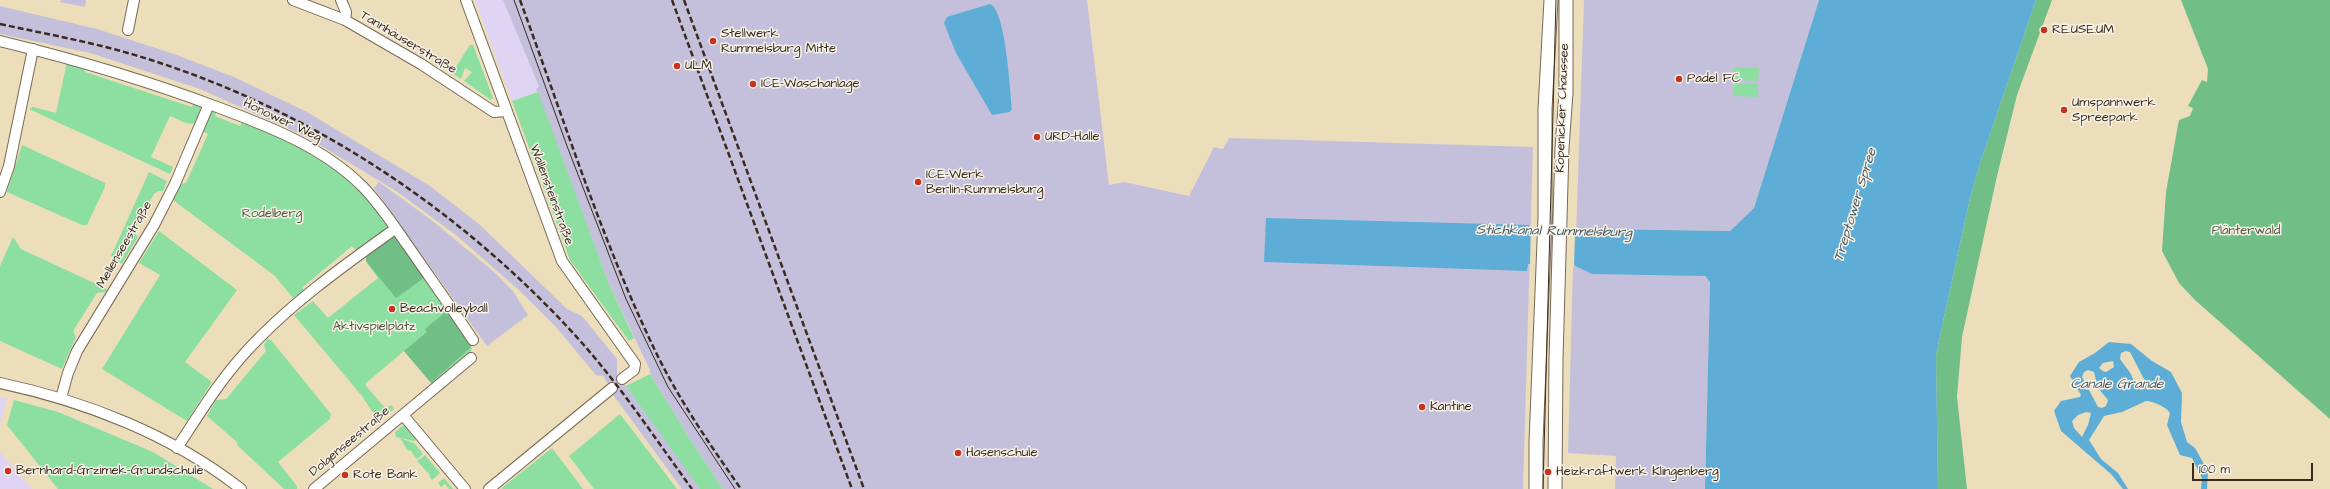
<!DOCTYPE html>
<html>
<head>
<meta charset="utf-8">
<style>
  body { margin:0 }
  #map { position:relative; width:2330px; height:489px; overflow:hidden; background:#ecdebb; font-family:"Architects Daughter",sans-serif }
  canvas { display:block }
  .scale { position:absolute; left:2192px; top:463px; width:121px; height:18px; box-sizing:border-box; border:2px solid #3b2a1e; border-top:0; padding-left:5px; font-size:12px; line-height:14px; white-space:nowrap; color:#3b2a1e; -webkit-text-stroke:3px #f7f3e8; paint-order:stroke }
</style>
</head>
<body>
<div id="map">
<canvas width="2330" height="489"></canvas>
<div class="scale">100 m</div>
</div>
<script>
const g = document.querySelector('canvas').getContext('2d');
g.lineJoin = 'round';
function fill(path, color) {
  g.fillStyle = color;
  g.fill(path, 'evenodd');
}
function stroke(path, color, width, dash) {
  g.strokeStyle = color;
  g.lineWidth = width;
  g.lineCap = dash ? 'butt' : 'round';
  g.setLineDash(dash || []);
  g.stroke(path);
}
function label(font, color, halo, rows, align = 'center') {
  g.font = font + ' "Architects Daughter",sans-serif';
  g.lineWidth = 3;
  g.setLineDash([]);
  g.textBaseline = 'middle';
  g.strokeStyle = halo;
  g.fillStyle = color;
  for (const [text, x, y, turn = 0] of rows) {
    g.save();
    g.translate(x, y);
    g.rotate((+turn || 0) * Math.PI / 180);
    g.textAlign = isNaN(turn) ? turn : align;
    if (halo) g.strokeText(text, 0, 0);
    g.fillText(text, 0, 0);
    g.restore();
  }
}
fill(new Path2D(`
  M475 0H503L533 72 539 88 536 89 538 92 512 101Z
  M0 397 7 398 0 424Z
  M0 451 2 454 32 489H0Z`), '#e0d4f4');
fill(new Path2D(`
  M61 0H86L85 7 60 2Z
  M503 0H1087L1109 185 1124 182 1189 196 1214 147 1223 149 1229 138 1533 147 1523 489H723L691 441 650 374V370L609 284 536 89 539 87 533 72Z
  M1584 0H1819L1754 208 1730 231 1596 229 1576 236Z
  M0 6 97 29 174 54 234 77 307 112 430 186 480 225 567 309 582 316 617 359V374L702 489H682L614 396 611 388 603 376 596 375 555 326 520 291 456 235 396 191 305 136 200 89 90 53 0 34Z
  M379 182 434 222 493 271 513 291 528 315 487 346 374 188Z
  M1573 265 1592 274H1700L1708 278 1710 282 1705 489H1615L1616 456 1568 453Z`), '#c4c0db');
fill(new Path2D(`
  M470 45H473L493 98 491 100 464 81 472 72 465 68 461 79 452 73Z
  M67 62 86 66 85 72 192 107 194 102 201 106 198 121C189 128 179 119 170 116L151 157 173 167 170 174 29 109 33 107 56 113Z
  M1734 67 1759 68 1758 81 1733 80Z
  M1733 83 1758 84V97L1733 96Z
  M538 92 609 284 634 338 629 341 570 260 512 101Z
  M217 110 215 116 240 126 242 121C302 148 349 169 388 225V228L359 253 352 246 303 287 304 294 300 298 297 295 293 298 275 276 173 200 180 184 186 183 208 134 200 130 209 111Z
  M22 145 105 183V187L87 225H82L7 192Z
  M149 172 167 181 163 191H158L154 194 133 232 138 237 122 264 111 256Z
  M159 231 237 290 185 362 212 382 187 421 102 369 160 275 139 263Z
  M13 237 21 249 107 289 106 292 97 293 73 331 76 337 62 369 0 341V266Z
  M398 239 472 348 470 353 433 385 404 351 366 383V386L386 409 391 405 394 409 379 422 362 396 294 315 313 301 328 318 378 278 366 262 367 254Z
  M267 339 271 340 331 414 330 419 278 462 297 486V489H284L237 445 238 443 207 416 216 400 226 399 266 351 264 345Z
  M650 374 691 441 723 489H700L626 386Z
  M14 400 58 412 153 452 213 489H58L7 425Z
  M620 414 677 489H594L569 456Z
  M406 423 419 438 414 441 396 437 395 432Z
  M400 438 414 443 423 454 417 459 410 450 408 451Z
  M552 448 583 489H502L503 487Z
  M425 455 440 473 432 480 429 476 430 475 417 461Z
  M444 478 453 489H449L445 484 441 487 438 483Z`), '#8cdfa0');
fill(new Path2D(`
  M2036 0H2052L2017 95 1997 176 1962 337 1957 397 1967 489H1938L1936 355 1944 317 1970 198 1980 163Z
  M2181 0H2330V419L2195 300 2179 283 2162 251 2166 192 2178 125 2179 120 2190 116 2193 108 2188 106 2202 80 2207 82 2208 69Z
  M394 236 425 277 396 298 366 261 367 253Z
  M448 310 469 340 471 347 431 383 404 351 427 332 425 329Z`), '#71be86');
fill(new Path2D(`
  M1819 0H2036L1980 163 1970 198 1944 317 1936 355 1938 489H1705L1710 282 1705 276 1592 274 1573 265 1528 264 1527 271 1264 262 1266 218 1529 225V235L1576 236 1596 229 1730 231 1754 208Z
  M990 4C1006 10 1010 91 1012 109L1010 112 992 115 956 53 944 23 947 17 950 16Z
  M2109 342 2131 344 2152 361 2171 372 2182 393 2181 422 2187 442 2195 448 2208 471 2207 489H2201L2202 478 2192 458 2180 455 2167 425 2170 413C2166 407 2153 401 2146 401L2122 412 2104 416 2089 440 2101 459 2118 473 2128 489H2123L2111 474 2061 431 2054 411 2061 401 2080 397 2081 395 2070 376 2079 362 2095 353ZM2126 351 2130 352 2146 383 2144 387 2140 389 2136 387 2131 374 2120 359 2121 353ZM2113 361 2114 367 2106 372 2103 371 2099 368 2103 363ZM2088 370 2094 372 2098 388 2108 400 2106 406 2102 408 2098 407 2082 377 2084 372ZM2086 412 2091 413 2088 425 2082 437 2074 428 2072 421 2078 415Z`), '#5dadd7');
fill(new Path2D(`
  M1531 223V233L1575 234 1574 267 1530 266Z`), '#ecdebb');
const minor = new Path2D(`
  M293 0 345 20 421 64 494 112 506 111
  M341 0 346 12 345 20
  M466 0 562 261 635 364 634 370 622 379
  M128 30 134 0
  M0 41C74 59 146 80 217 107 268 126 323 147 362 186 379 203 392 223 406 243 428 275 451 307 473 340
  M0 192 9 166 33 49
  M0 383C85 401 172 435 241 489
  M61 398 68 373 77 351 154 225 175 184 209 104
  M403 415 465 489
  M177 448C198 416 218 383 244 354 287 306 343 266 395 229
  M314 489 471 358
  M489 489 612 388`);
const major = new Path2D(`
  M1536 489V442L1545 217V109L1551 0
  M1555 489 1556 359 1562 148 1566 93V0`);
stroke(minor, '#796955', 12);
stroke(major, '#796955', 15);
stroke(minor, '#fff', 10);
stroke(major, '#fff', 13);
stroke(new Path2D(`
  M514 0 567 146 626 299 668 387 735 489
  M1543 489 1556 0`), '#3b2a1e', 1);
stroke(new Path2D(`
  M520 0C562 114 599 232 651 342 675 394 708 442 741 489
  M672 0 852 489
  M684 0 864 489
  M0 24C51 35 102 44 151 60 314 112 459 209 574 334 618 382 654 437 692 489`), '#3b2a1e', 2.5, [6, 3]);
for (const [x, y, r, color] of [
  [2044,30,4,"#c8321e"],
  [713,41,4,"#c8321e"],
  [677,66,4,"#c8321e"],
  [1679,79,4,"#c8321e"],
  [753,84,4,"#c8321e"],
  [2064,110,4,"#c8321e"],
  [1037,137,4,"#c8321e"],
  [918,182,4,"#c8321e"],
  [392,309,4,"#c8321e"],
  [1422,407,4,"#c8321e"],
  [958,453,4,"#c8321e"],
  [8,471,4,"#c8321e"],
  [1548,472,4,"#c8321e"],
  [345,475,4,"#c8321e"]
]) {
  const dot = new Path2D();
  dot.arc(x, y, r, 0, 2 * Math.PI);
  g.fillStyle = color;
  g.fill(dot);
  stroke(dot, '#f7f3e8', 1.5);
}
label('13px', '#3b2a1e', '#f7f3e8', [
  ["RE.USE.UM",2052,30],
  ["Stellwerk",721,34],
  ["Rummelsburg Mitte",721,49],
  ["ULM",685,66],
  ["Padel FC",1687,79],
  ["ICE-Waschanlage",761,84],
  ["Umspannwerk",2072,103],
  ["Spreepark",2072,118],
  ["URD-Halle",1045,137],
  ["ICE-Werk",926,175],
  ["Berlin-Rummelsburg",926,190],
  ["Beachvolleyball",400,309],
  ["Kantine",1430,407],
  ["Hasenschule",966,453],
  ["Bernhard-Grzimek-Grundschule",16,471],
  ["Heizkraftwerk Klingenberg",1556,472],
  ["Rote Bank",353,475]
], 'left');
label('13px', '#3b2a1e', '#f7f3e8', [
  ["Tannhäuserstraße",408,43,31],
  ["Köpenicker Chaussee",1563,108,-88],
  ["Hönower Weg",282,121,25],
  ["Wallensteinstraße",551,195,70],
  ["Mellenseestraße",125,245,-60],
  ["Dolgenseestraße",350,442,-40]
]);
label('13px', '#4f573e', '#f7f3e8', [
  ["Rodelberg",272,214],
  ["Plänterwald",2246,231],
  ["Aktivspielplatz",374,327]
]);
label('italic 14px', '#47585f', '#f7f3e8', [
  ["Treptower Spree",1856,205,-73],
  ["Stichkanal Rummelsburg",1554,232,1],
  ["Canale Grande",2117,385]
]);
</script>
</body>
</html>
